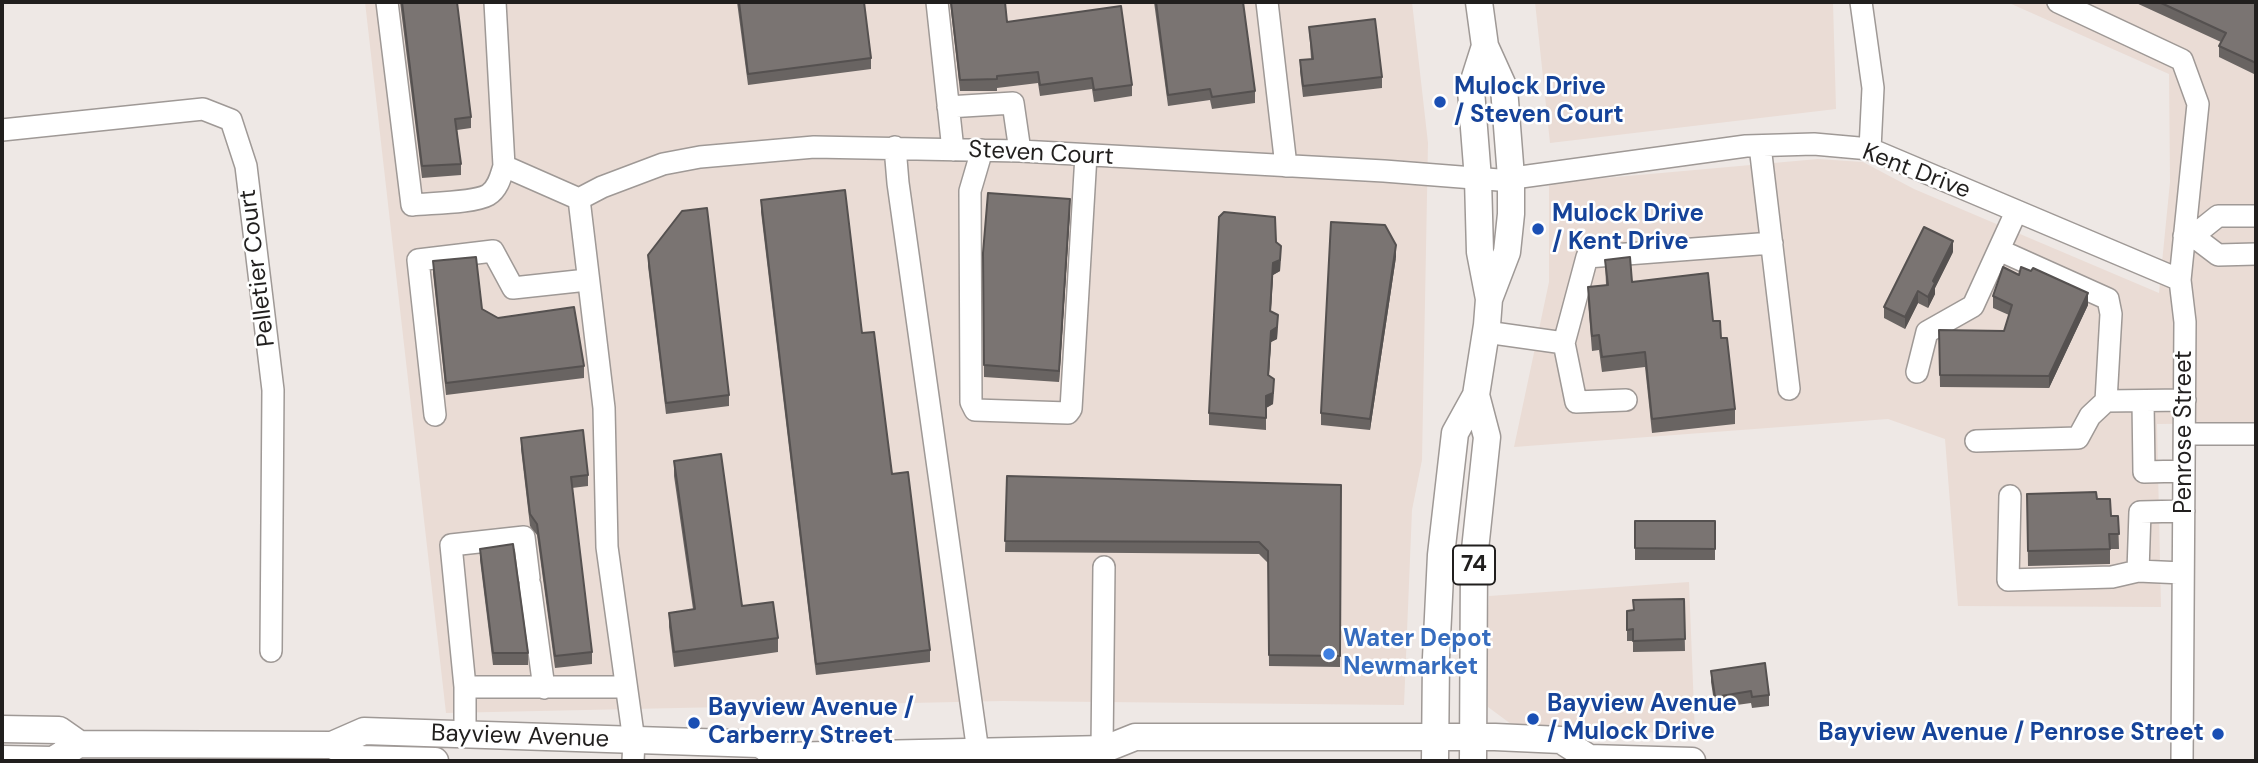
<!DOCTYPE html>
<html>
<head>
<meta charset="utf-8">
<style>
  body { margin:0 }
  #map { position:relative; width:2258px; height:763px; overflow:hidden; background:#eee8e5; font-family:"DM Sans",sans-serif }
  canvas { display:block }
  .frame { position:absolute; inset:0; border:4px solid #211f1e; pointer-events:none }
</style>
</head>
<body>
<div id="map">
<canvas width="2258" height="763"></canvas>
<div class="frame"></div>
</div>
<script>
const g = document.querySelector('canvas').getContext('2d');
g.lineJoin = 'round';
function fill(path, color) {
  g.fillStyle = color;
  g.fill(path, 'evenodd');
}
function stroke(path, color, width, dash) {
  g.strokeStyle = color;
  g.lineWidth = width;
  g.lineCap = dash ? 'butt' : 'round';
  g.setLineDash(dash || []);
  g.stroke(path);
}
function label(font, color, halo, rows, align = 'center') {
  g.font = font + ' "DM Sans",sans-serif';
  g.lineWidth = 5;
  g.setLineDash([]);
  g.textBaseline = 'middle';
  g.strokeStyle = halo;
  g.fillStyle = color;
  for (const [text, x, y, turn = 0] of rows) {
    g.save();
    g.translate(x, y);
    g.rotate((+turn || 0) * Math.PI / 180);
    g.textAlign = isNaN(turn) ? turn : align;
    if (halo) g.strokeText(text, 0, 0);
    g.fillText(text, 0, 0);
    g.restore();
  }
}
fill(new Path2D(`
  M365 2H1412L1428 143 1422 460 1412 510 1404 705 1003 701 446 713Z
  M1535 2H1833L1836 109 1550 143Z
  M2007 2H2256V423L2157 424 2161 607 1958 606 1945 439 1888 419 1514 447 1549 282V183L1818 159 1863 162 1914 189 2159 293 2170 182 2169 74Z
  M1689 582 1695 735 1511 724 1488 707 1486 642 1489 596Z`), '#eadcd5');
const minor = new Path2D(`
  M387 2 412 205C430 203 474 203 488 195 498 189 501 176 504 166L495 2
  M937 2 953 150
  M1267 2 1286 166
  M1861 2 1873 88 1870 149
  M2058 2 2182 60 2198 104 2180 280 2185 322 2182 761
  M948 107 1013 103 1020 151
  M2 130 203 109 231 120 246 166 273 390 271 651
  M1760 146 1789 389
  M895 147 898 183 978 752
  M982 150 970 191 971 402 975 410 1068 413 1071 409 1086 155
  M504 166 579 199
  M579 199 602 187 663 164 700 157 814 147 1020 151 1384 171 1499 180 1746 146 1814 144 1870 149 2180 280
  M579 199 604 408 607 547 634 741 633 761
  M2184 236H2193L2218 255 2256 254
  M2193 236 2218 216H2256
  M1999 250 2108 299 2111 314 2106 401 2185 400
  M1486 332 1564 343
  M1917 372 1927 332 1973 306 2016 212
  M1626 400 1576 402 1564 343 1587 257 1772 243
  M2143 401 2144 472 2184 471
  M435 415 418 260 493 251 513 288 587 280
  M2185 434H2256
  M1976 441 2078 438 2090 416 2106 401
  M2010 496 2008 580 2112 577 2138 571
  M2183 573 2138 571 2140 512 2184 511
  M530 585 544 688
  M465 687H626
  M465 735V687L451 545 524 537 529 578
  M1102 749 1104 567`);
const major = new Path2D(`
  M1479 2 1485 46 1504 88 1511 177V214L1507 252 1489 299
  M2 729 59 730 79 744
  M332 745 364 731 759 744 781 756
  M2 759 53 760 79 744 332 745 360 759 435 761
  M771 761 781 756 1105 749 1135 737H1495L1561 740 1589 758 1692 761
  M1435 761 1436 658 1441 555 1455 433 1476 395 1487 325 1489 299 1480 252 1478 179 1471 90 1485 46
  M1473 761 1474 559 1487 437 1476 395`);
stroke(minor, '#9f9996', 24);
stroke(major, '#9f9996', 29);
stroke(minor, '#fff', 21);
stroke(major, '#fff', 26);
fill(new Path2D(`
  M400 2H457L471 117V128L457 130 461 164V175L422 178Z
  M737 2H864L871 58V69L748 85Z
  M950 2H1005L1007 22 1132 85V96L1094 102 1092 89 1040 96 1038 83 997 88V91H960Z
  M1154 2H1243L1255 91V103L1212 109 1210 100 1168 106Z
  M2134 2H2256V75L2219 57V46L2221 42Z
  M1309 27 1382 77V88L1303 97 1300 71V60L1311 59Z
  M761 200 862 333 930 650V662L816 675 761 212Z
  M1070 211 1059 382 984 377 983 253Z
  M1953 252 1935 288V294L1928 308 1918 303 1905 329 1884 318V307Z
  M648 255 729 395V406L666 414 648 266Z
  M1281 257 1280 271 1273 275 1271 311 1278 327 1277 339 1271 342 1269 376 1274 391 1273 404 1266 408V430L1209 425V413Z
  M1396 257 1370 430 1321 425V413Z
  M1605 260 1632 282 1713 321 1721 338 1735 409V424L1652 433 1645 367 1602 372 1599 350 1592 351 1588 302V287L1606 285Z
  M433 261 482 309 584 366V378L446 395 433 273Z
  M2019 275 2088 305 2049 388 1940 387 1939 330 2004 331 2009 315 1993 308V296Z
  M521 438 588 475V486L572 488 592 652V664L555 668 537 535 530 526 521 449Z
  M674 461 742 606 778 638V652L674 667 669 627V613L693 609 674 476Z
  M1007 476 1341 485 1340 667 1269 666 1268 563 1259 554 1005 552Z
  M2027 494 2097 499 2111 516H2118L2119 549H2110V564L2028 566Z
  M1635 521H1715V560H1635Z
  M480 549 528 653V665H493L480 560Z
  M1684 599 1685 651 1633 652V641H1627V611L1633 610V600Z
  M1711 671 1769 695V706L1752 708 1751 703 1715 708 1711 682Z`), '#696462');
fill(new Path2D(`
  M1070 199V211L1059 382V371Z
  M1953 241V252L1935 288V294L1928 308V297L1933 281Z
  M1396 245V257L1370 430V419Z
  M1281 246 1280 271 1273 275 1270 322 1273 263Z
  M1918 291V303L1905 329V317Z
  M2088 293V305L2049 388V376Z
  M1278 315 1277 339 1271 342 1268 387 1271 331Z
  M1274 379 1273 404 1266 408V430V396Z`), '#555150');
const building = new Path2D(`
  M402 2H457L471 117 455 119 461 164 422 166Z
  M739 2H864L871 58 748 74Z
  M951 2H1005L1007 22 1121 6 1132 85 1094 90 1092 78 1040 85 1038 72 997 76V79L960 80Z
  M1156 2H1243L1255 91 1212 97 1210 89 1168 95Z
  M2159 2H2256V63L2219 46 2226 33Z
  M1375 19 1382 77 1303 86 1300 60 1313 59 1309 27Z
  M845 190 862 333 874 332 892 474 908 472 930 650 816 664 761 200Z
  M988 193 1070 199 1059 371 984 365 983 253Z
  M707 208 729 395 666 403 648 255 682 211Z
  M1224 212 1275 217 1276 242 1281 246 1280 260 1273 263 1270 311 1278 315 1277 327 1271 331 1268 375 1274 379 1273 393 1266 396V418L1209 413 1219 217Z
  M1331 222 1385 225 1396 245 1370 419 1321 413Z
  M1924 227 1953 241 1933 281 1935 283 1928 297 1918 291 1905 317 1884 307Z
  M476 257 482 309 498 318 574 307 584 366 446 383 433 261Z
  M1630 257 1632 282 1708 273 1713 321H1720L1721 338H1727L1735 409 1652 419 1645 352 1602 357 1599 335 1592 336 1588 287 1608 285 1605 260Z
  M2003 267 2019 275 2021 267 2031 271 2033 268 2088 293 2049 376 1940 375 1939 330 2004 331 2012 305 1993 296Z
  M583 430 588 475 571 477 592 652 555 656 537 524 530 514 521 438Z
  M721 454 742 606 773 602 778 638 674 652 669 613 695 609 674 461Z
  M1007 476 1341 485 1340 656 1269 655 1268 551 1259 542 1005 541Z
  M2096 492 2097 499H2110L2111 516H2118L2119 534H2109L2110 549 2028 551 2027 494Z
  M1635 521H1715V549L1635 548Z
  M513 544 528 653H493L480 549Z
  M1684 599 1685 639 1633 641V629L1627 630V611L1634 610 1633 600Z
  M1765 663 1769 695 1752 697 1751 691 1715 697 1711 671Z`);
fill(building, '#7a7472');
stroke(building, '#555150', 2);
for (const [x, y, r, color] of [
  [1440,102,7,"#1a4fb4"],
  [1538,229,7,"#1a4fb4"],
  [1329,654,7,"#3f7fe0"],
  [1533,719,7,"#1a4fb4"],
  [694,723,7,"#1a4fb4"],
  [2218,734,7,"#1a4fb4"]
]) {
  const dot = new Path2D();
  dot.arc(x, y, r, 0, 2 * Math.PI);
  g.fillStyle = color;
  g.fill(dot);
  stroke(dot, '#fff', 2.5);
}
for (const [x, y, w] of [
  [1474,565,42]
]) {
  const box = new Path2D();
  box.roundRect(x - w / 2, y - 19.5, w, 39, 5);
  g.fillStyle = '#fff';
  g.fill(box);
  stroke(box, '#211f1e', 2);
}
label('bold 23px', '#211f1e', null, [
  ["74",1474,565]
]);
label('bold 24px', '#164399', '#fff', [
  ["Mulock Drive",1454,88],
  ["/ Steven Court",1454,116],
  ["Mulock Drive",1552,215],
  ["/ Kent Drive",1552,243],
  ["Bayview Avenue",1547,705],
  ["/ Mulock Drive",1547,733],
  ["Bayview Avenue /",708,709],
  ["Carberry Street",708,737],
  ["Bayview Avenue / Penrose Street",2204,734,"right"]
], 'left');
label('24px', '#211f1e', '#fff', [
  ["Steven Court",1041,154,3],
  ["Kent Drive",1916,172,21],
  ["Pelletier Court",258,268,-97],
  ["Penrose Street",2185,432,-90],
  ["Bayview Avenue",520,737,2]
]);
label('bold 24px', '#366cbe', '#fff', [
  ["Water Depot",1343,640],
  ["Newmarket",1343,668]
], 'left');
</script>
</body>
</html>
